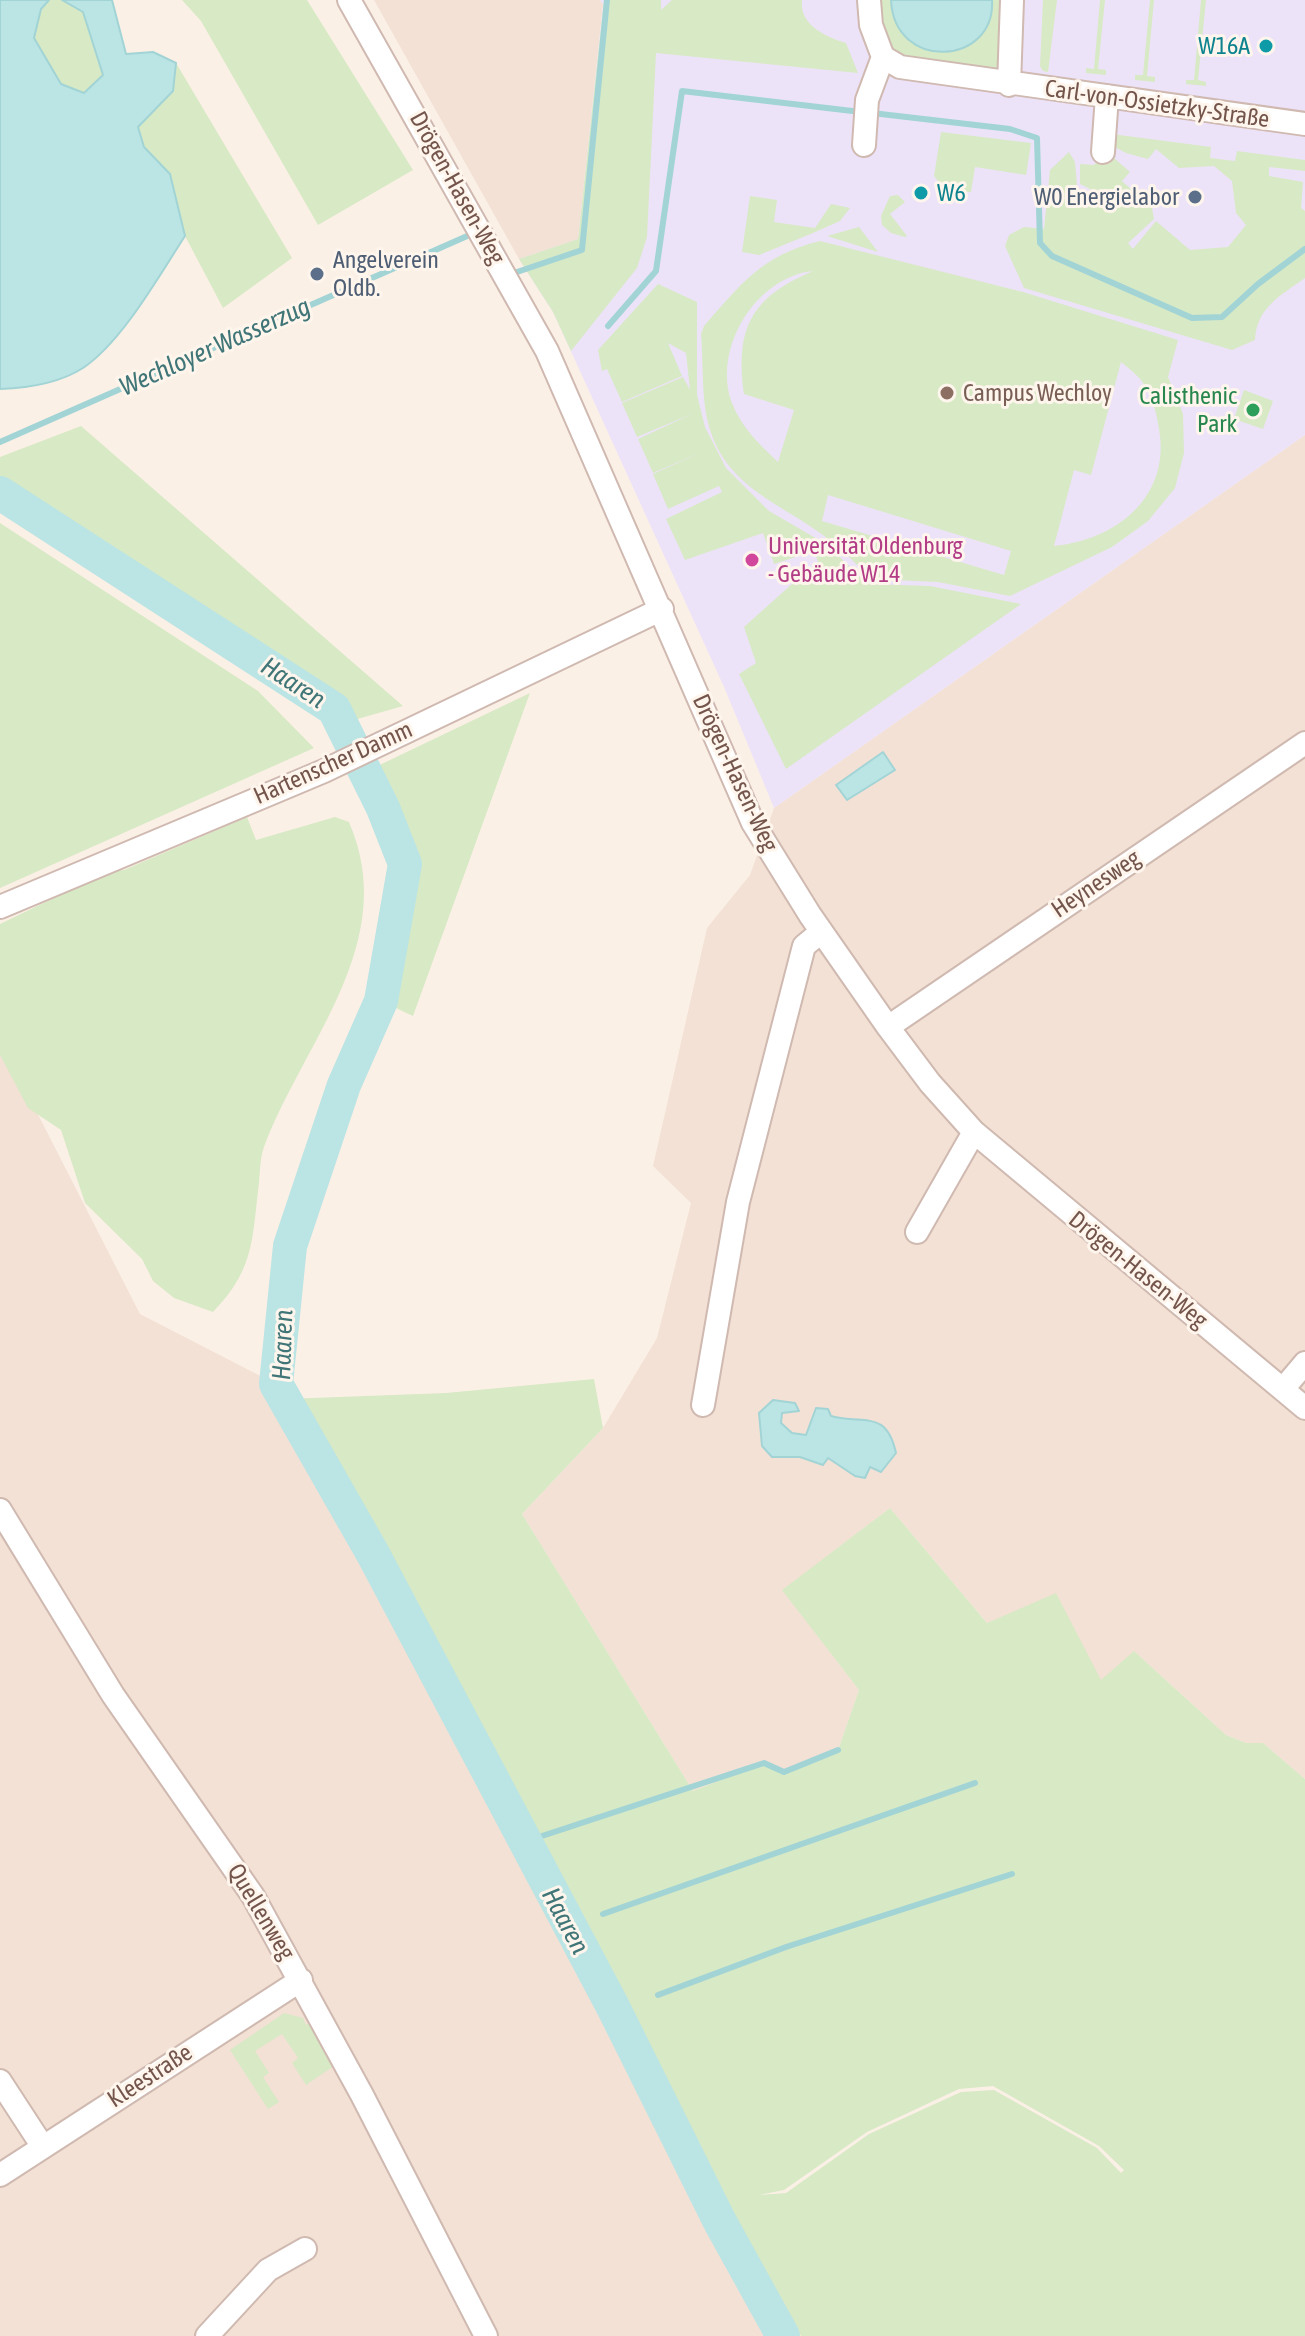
<!DOCTYPE html>
<html>
<head>
<meta charset="utf-8">
<style>
  body { margin:0 }
  canvas { display:block; background:#fbf0e6 }
</style>
</head>
<body>
<canvas width="1305" height="2336"></canvas>
<script>
const g = document.querySelector('canvas').getContext('2d');
g.lineJoin = 'round';
function fill(path, color) {
  g.fillStyle = color;
  g.fill(path, 'evenodd');
}
function stroke(path, color, width, dash) {
  g.strokeStyle = color;
  g.lineWidth = width;
  g.lineCap = dash ? 'butt' : 'round';
  g.setLineDash(dash || []);
  g.stroke(path);
}
function label(font, color, halo, rows, align = 'center') {
  g.font = font + ' "Asap Condensed",sans-serif';
  g.lineWidth = 6;
  g.setLineDash([]);
  g.textBaseline = 'middle';
  g.strokeStyle = halo;
  g.fillStyle = color;
  for (const [text, x, y, turn = 0] of rows) {
    g.save();
    g.translate(x, y);
    g.rotate((+turn || 0) * Math.PI / 180);
    g.textAlign = isNaN(turn) ? turn : align;
    if (halo) g.strokeText(text, 0, 0);
    g.fillText(text, 0, 0);
    g.restore();
  }
}
fill(new Path2D(`
  M374 0H600L603 5 578 239 519 259Z
  M1305 435V1779L1263 1743H1246L1226 1735 1135 1652 1101 1681 988 1624 890 1508 783 1590 859 1690 838 1750 784 1772 764 1763 693 1791 522 1514 603 1428 657 1338 691 1203 653 1166 707 928 750 875 774 808Z
  M0 1040 140 1314 276 1384 627 2036 709 2201 785 2336H0Z`), '#f3e1d5');
fill(new Path2D(`
  M600 0H1305V435L774 808 724 687 553 312 519 259 578 239 603 5Z`), '#ede3f8');
fill(new Path2D(`
  M49 0H62L83 12 103 75 85 93 61 84 34 38 41 9Z
  M182 0H307L413 170 318 225 201 21Z
  M604 0H661V10L672 0H802C799 25 826 37 846 43L858 73 656 53 647 237 637 268 571 351 553 312 519 259 578 239Z
  M869 0H891C893 39 927 58 963 49L993 6 992 0H1012L1009 85 883 57Z
  M1043 0H1057L1048 72 1043 71 1040 66Z
  M1100 0H1105L1098 69 1106 70V75L1086 73V68L1094 69Z
  M1150 0H1154L1147 76 1155 77V82L1135 80V75H1143Z
  M1201 0H1206L1198 80 1206 82V86L1186 84V80H1194Z
  M176 63 292 258 223 308 185 236 170 174 144 147 137 126 173 91Z
  M941 132 1031 143 1026 175 975 167 971 192 946 191 934 176Z
  M1104 133 1211 147 1210 158 1235 161 1237 151 1305 160V171L1269 167V176L1303 182 1301 208 1305 211V278C1280 296 1257 307 1255 340L1232 350 1024 288 1005 246 1009 235 1024 227 1044 229 1050 170 1069 152 1075 162 1077 186 1071 193 1087 208 1092 202 1090 189 1080 184V164L1094 165 1106 151 1130 172 1122 181 1152 208 1154 219 1128 243 1133 249 1156 221 1190 250 1228 247 1246 225 1236 213 1232 181 1214 166 1179 168 1156 149 1148 159 1126 153 1103 141Z
  M898 195 905 202 890 214 907 236 905 237 891 233 882 225 881 216 890 196Z
  M750 196 777 200 774 222 815 228 831 204 850 208 840 221 813 233 759 255 742 252Z
  M859 227 878 252 827 236Z
  M820 241 1023 292 1178 340 1168 377 1183 414 1184 453 1175 488 1148 521 1112 547 1010 596 938 582 871 579C858 566 845 552 831 541 779 500 716 487 705 407 702 383 703 358 701 334L704 326C741 284 762 255 820 241ZM813 271C752 297 735 327 744 394L794 410 778 462C760 445 741 427 732 403 712 348 756 277 813 271ZM1121 362C1128 368 1138 375 1143 383 1152 395 1157 414 1159 429 1171 497 1116 540 1054 546L1074 470 1091 475ZM828 495 1011 551 1004 575 822 521Z
  M658 284 697 302V395L705 427 726 468 769 511 826 544 868 584 930 586 1021 604 786 769 739 674 756 663 744 627 792 584 821 570 814 551 774 564 763 533 685 560 666 519 722 492 719 486 668 509 653 474 706 450 653 473 638 439 694 413 637 437 622 403 683 377 690 390 686 353 668 343 682 376 622 402 607 369 602 371 598 350Z
  M1244 390 1273 401 1263 429 1234 419Z
  M81 426 403 706 354 720 324 686 0 482V457Z
  M0 523 258 691 314 748 0 888Z
  M530 693 413 1016 381 1001 405 864 367 771Z
  M247 817 256 840 335 817 349 822C401 942 304 1041 264 1147 260 1158 260 1172 259 1183 252 1239 255 1269 213 1312L174 1298 153 1281 142 1259 85 1203 61 1130 28 1108 0 1055V924L110 871 124 870Z
  M594 1379 603 1428 522 1514 693 1791 764 1763 784 1772 838 1750 859 1690 782 1590 890 1508 987 1623 1056 1593 1101 1680 1134 1651 1226 1735 1246 1743H1263L1305 1779V2336H801L725 2199 709 2200 613 2006 285 1399 446 1393ZM993 2086 1099 2146 1124 2170 1121 2173 1097 2148 994 2090 961 2092 869 2134 786 2193 759 2195 784 2190 867 2132 959 2089Z
  M284 2013 303 2018 306 2025 314 2020 327 2042 321 2046 334 2066 306 2085 292 2063 298 2058 282 2034 255 2051 269 2073 263 2077 279 2102 268 2109 230 2050Z`), '#d8e9c5');
const water = new Path2D(`
  M0 0H49L41 9 34 38 61 84 84 93 103 75 83 12 62 0H112L126 54 153 52 176 63 173 91 138 127 144 147 170 174 185 236C159 276 122 342 83 368 58 384 28 388 0 389Z
  M891 0H992C996 66 894 72 891 0Z
  M883 752 895 770 847 800 836 785Z
  M773 1400 795 1403 799 1411 782 1413 781 1423 792 1433 806 1435 816 1408 828 1409 831 1416C865 1425 886 1409 896 1453L881 1472 870 1467 865 1478 855 1476 828 1458 823 1465 800 1457H772L762 1446 759 1413Z`);
fill(water, '#bbe4e4');
stroke(water, '#a2d4d6', 2);
stroke(new Path2D(`
  M872 113 1010 129 1037 138 1040 243 1052 256 1192 318 1222 317 1258 284 1305 249
  M514 273 582 250 607 0
  M608 326 656 271 682 91 861 112
  M0 442 474 233
  M542 1836 764 1763 784 1772 838 1750
  M603 1914 975 1783
  M658 1995 786 1947 1012 1874`), '#a2d4d6', 6);
stroke(new Path2D(`
  M0 493 334 709 383 808 405 864 381 1001 344 1085 290 1246 276 1384 373 1554 613 2007 720 2222 783 2336`), '#bbe4e4', 34);
const minor = new Path2D(`
  M349 0 547 351 753 823 810 915 888 1027 930 1083 974 1132 1305 1408
  M869 0 871 25 883 57 900 67 1305 124
  M1009 85 1012 0
  M864 145 867 100 883 57
  M1103 152 1107 96
  M0 907 324 771 662 609
  M888 1027 1305 743
  M917 1232 974 1132
  M1283 1389 1305 1363
  M703 1405 738 1202 804 946 821 932
  M0 1510 113 1695 253 1896 362 2095 486 2336
  M0 2081 43 2147
  M0 2175 301 1980
  M207 2336 268 2270 305 2249`);
stroke(minor, '#cfb9b0', 26);
stroke(minor, '#fff', 22);
for (const [x, y, r, color] of [
  [1266,46,8,"#0f9aa8"],
  [921,193,8,"#0f9aa8"],
  [1195,197,8,"#5c6f8a"],
  [317,274,8,"#5c6f8a"],
  [947,393,8,"#8d6e63"],
  [1253,410,8,"#2e9e5b"],
  [752,560,8,"#d1479c"]
]) {
  const dot = new Path2D();
  dot.arc(x, y, r, 0, 2 * Math.PI);
  g.fillStyle = color;
  g.fill(dot);
  stroke(dot, '#fef5ec', 3);
}
label('24px', '#0d838f', '#fef5ec', [
  ["W16A",1250,46],
  ["W6",937,193,"left"]
], 'right');
label('24px', '#74554c', '#fef5ec', [
  ["Carl-von-Ossietzky-Straße",1157,104,8],
  ["Drögen-Hasen-Weg",457,188,61],
  ["Hartenscher Damm",333,763,-24],
  ["Drögen-Hasen-Weg",735,773,65],
  ["Heynesweg",1096,884,-34],
  ["Drögen-Hasen-Weg",1138,1270,39],
  ["Quellenweg",261,1912,59],
  ["Kleestraße",150,2076,-33]
]);
label('24px', '#4e5e75', '#fef5ec', [
  ["W0 Energielabor",1179,197],
  ["Angelverein",333,260,"left"],
  ["Oldb.",333,288,"left"]
], 'right');
label('24px', '#785e54', '#fef5ec', [
  ["Campus Wechloy",963,393]
], 'left');
label('24px', '#27864d', '#fef5ec', [
  ["Calisthenic",1237,396],
  ["Park",1237,424]
], 'right');
label('24px', '#b23c85', '#fef5ec', [
  ["Universität Oldenburg",768,546],
  ["- Gebäude W14",768,574]
], 'left');
label('italic 26px', '#407678', '#fef5ec', [
  ["Wechloyer Wasserzug",215,347,-24],
  ["Haaren",293,683,33],
  ["Haaren",283,1345,-88],
  ["Haaren",565,1921,62]
]);
</script>
</body>
</html>
